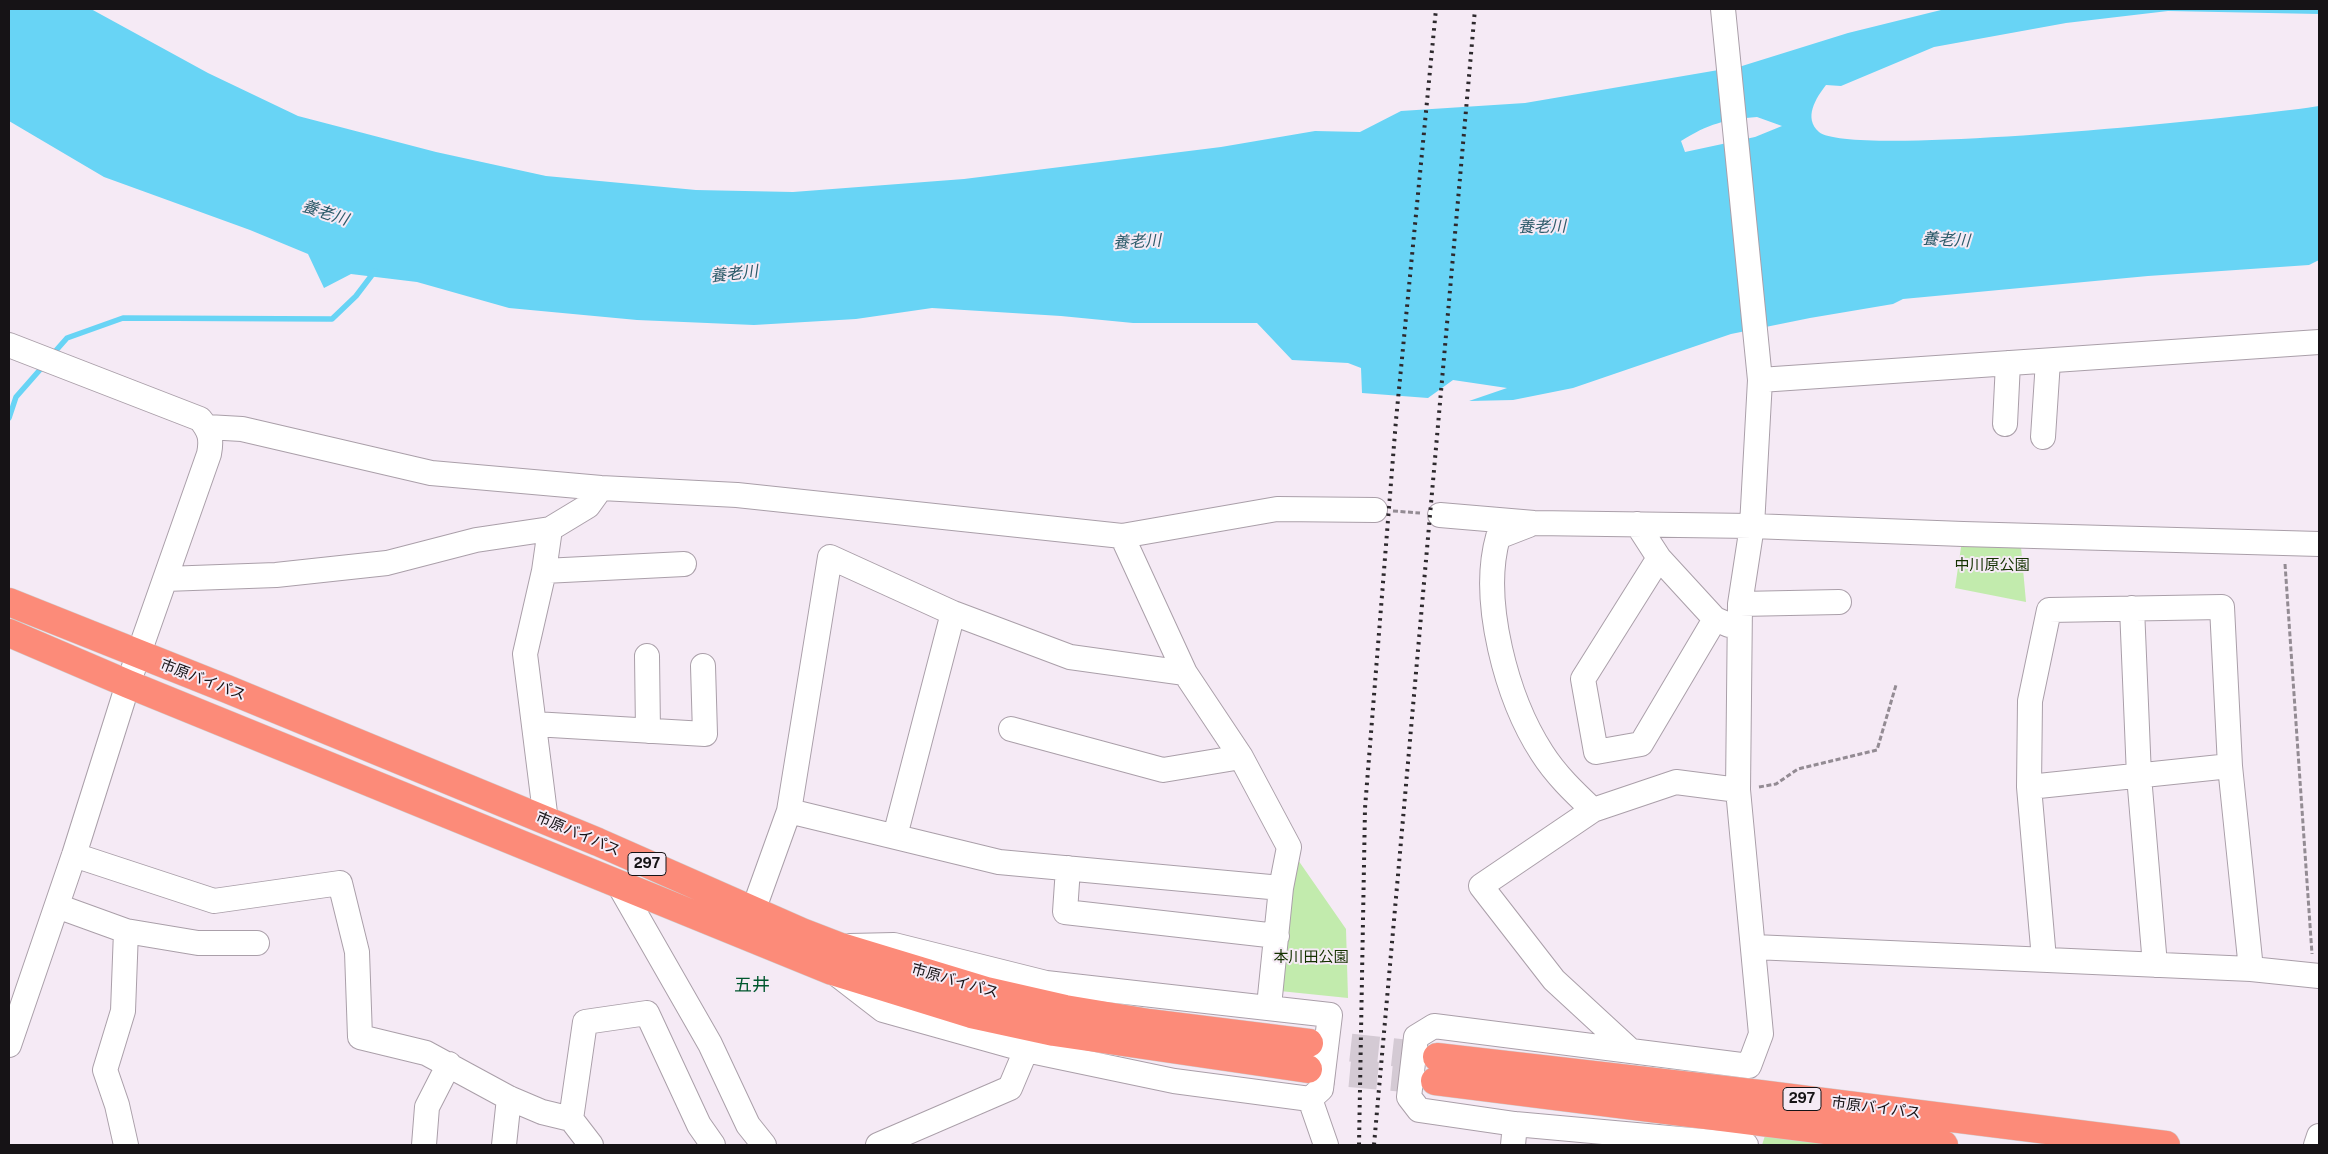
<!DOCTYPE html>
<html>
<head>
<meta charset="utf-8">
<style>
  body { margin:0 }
  #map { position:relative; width:2328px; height:1154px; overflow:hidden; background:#f5eaf5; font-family:"Public Sans",sans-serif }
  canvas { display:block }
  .frame { position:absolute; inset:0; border:10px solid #161316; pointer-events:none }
</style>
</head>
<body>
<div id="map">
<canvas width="2328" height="1154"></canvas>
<div class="frame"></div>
</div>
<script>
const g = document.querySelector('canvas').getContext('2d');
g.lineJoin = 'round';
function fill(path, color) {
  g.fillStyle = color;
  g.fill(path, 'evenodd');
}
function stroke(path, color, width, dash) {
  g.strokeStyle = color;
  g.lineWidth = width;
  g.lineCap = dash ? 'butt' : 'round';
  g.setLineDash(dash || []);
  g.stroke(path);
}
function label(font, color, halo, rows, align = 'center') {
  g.font = font + ' "Public Sans","Noto Sans JP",sans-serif';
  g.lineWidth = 4;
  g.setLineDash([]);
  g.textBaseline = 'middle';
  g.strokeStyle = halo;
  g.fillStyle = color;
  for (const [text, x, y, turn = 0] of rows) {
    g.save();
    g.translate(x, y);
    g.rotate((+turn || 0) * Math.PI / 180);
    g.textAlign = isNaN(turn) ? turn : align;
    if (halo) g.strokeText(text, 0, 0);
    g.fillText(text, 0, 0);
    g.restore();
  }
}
fill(new Path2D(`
  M1963 534 2020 536 2026 602 1955 588Z
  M1289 847 1346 929 1348 998 1270 990Z
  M1769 1123 1944 1145H1762Z`), '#c2ebad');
fill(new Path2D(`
  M9 9H91L208 73 298 116 436 152 546 176 696 190 793 192 964 179 1221 147 1315 131 1360 132 1401 111 1525 103 1742 66 1848 33 1945 9H2319V14L2168 11 2066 23 1934 47 1841 86 1826 85C1816 98 1803 118 1819 132 1852 159 2257 116 2319 106V260L2309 265 2148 276 1903 299 1893 304 1810 318 1731 334 1573 388 1513 400 1469 401 1507 388 1453 380 1428 398 1362 393 1361 368 1348 363 1292 360 1257 323H1133L1061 316 932 308 856 319 754 325 637 320 509 308 417 282 351 274 324 288 308 254 250 230 104 177 9 121ZM1757 117 1782 126 1755 137 1685 152 1681 141C1708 124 1726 119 1757 117Z`), '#68d4f5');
stroke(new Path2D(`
  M52 355 67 338 123 318 332 319 356 296 375 271
  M9 418 16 397 45 364`), '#68d4f5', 5.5);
stroke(new Path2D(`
  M1309 1043 1437 1057
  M1308 1069 1435 1081`), '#d4cad4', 28, [28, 14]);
const minor = new Path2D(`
  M1723 9 1760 380 1752 526 1740 604 1738 790 1761 1034 1749 1066 1434 1026 1416 1037 1409 1097 1419 1110 1515 1124 1746 1145
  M9 345 200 419C210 431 212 439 209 454L128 684 74 855 9 1045
  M1760 380 2319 342
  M2005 424 2008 363
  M207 427 242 429 431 473 601 488 737 495 1122 536 1277 509 1375 510
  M2043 437 2048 361
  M1440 515 1534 523 1752 526 1963 534 2319 544
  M1637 524 1659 558 1715 619 1729 625
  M1529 525 1498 537C1480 601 1507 699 1542 753 1556 775 1574 792 1593 810
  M1122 536 1185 673 1241 757 1289 847 1281 888 1269 1006
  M1659 558 1583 679 1596 752 1641 744 1715 619
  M544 571 684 564
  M165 579 276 575 387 563 476 540 550 529
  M1740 604 1839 602
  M2132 608 2139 776 2155 965
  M647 656 648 731
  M534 724 705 734 703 666
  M1011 729 1163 770 1241 757
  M2029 787 2230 766
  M789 811 999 862 1281 888
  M546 821 525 654 544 571 550 529 588 506 601 488
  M895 836 953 613
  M74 855 214 901 340 883 357 952 360 1037 426 1053 509 1098 542 1112 571 1119 591 1145
  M1068 868 1065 912 1277 936
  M619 885 710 1044 748 1125 764 1145
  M57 906 126 931 198 943H257
  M753 911 789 811 830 557 953 613 1070 657 1185 673
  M126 931 123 1011 105 1070 117 1105 126 1145
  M1754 947 2251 969 2319 976
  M2044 959 2029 787 2030 701 2049 610 2222 607 2230 766 2251 969
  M839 976 883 1010 1026 1050 1174 1081 1310 1099 1321 1089 1330 1015 1046 983 894 945 850 946
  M1631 1051 1554 980 1481 886 1593 810 1676 782 1738 790
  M1310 1099 1326 1145
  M571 1119 585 1022 647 1013 699 1125 713 1145
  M424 1145 427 1107 449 1064
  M504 1145 509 1098
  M878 1145 1010 1088 1026 1050
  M1513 1145 1515 1124
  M2316 1145 2319 1136`);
const highway = new Path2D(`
  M9 602 227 689 598 842 802 932 841 947 986 991 1065 1009 1149 1023 1309 1043
  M9 633 128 684 832 971 971 1014 1054 1032 1308 1069
  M1437 1057 1760 1094 2166 1145
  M1435 1081 1944 1145`);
stroke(minor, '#aa9fa9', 26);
stroke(highway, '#d0d0d0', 29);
stroke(new Path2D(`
  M1393 511 1420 513
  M2285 564 2312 954
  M1759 787 1776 784 1798 769 1877 750 1896 685`), '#938b93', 3, [5, 2.5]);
stroke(minor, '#fff', 24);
stroke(highway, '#fc8b79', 28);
stroke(new Path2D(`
  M1359 1145 1365 808 1396 420 1436 9
  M1374 1145 1475 9`), '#2d292d', 4, [2.5, 5]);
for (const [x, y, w] of [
  [647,864,38],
  [1802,1099,38]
]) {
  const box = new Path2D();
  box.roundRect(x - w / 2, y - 11.5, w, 23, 4);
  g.fillStyle = '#f5eaf5';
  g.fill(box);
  stroke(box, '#161316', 1);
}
label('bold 14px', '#161316', null, [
  ["297",647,864],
  ["297",1802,1099]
]);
label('15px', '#153200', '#f5eaf5', [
  ["中川原公園",1992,565],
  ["本川田公園",1311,957]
]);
label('15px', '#161316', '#f5eaf5', [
  ["市原バイパス",203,680,21],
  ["市原バイパス",578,834,23],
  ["市原バイパス",955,981,16],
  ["市原バイパス",1876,1108,7]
]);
label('italic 16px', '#2d5b6a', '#f5eaf5', [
  ["養老川",325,213,18],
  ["養老川",1542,227,-1],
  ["養老川",1946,240,3],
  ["養老川",1137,242,-3],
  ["養老川",734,274,-6]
]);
label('18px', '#00572e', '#f5eaf5', [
  ["五井",752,985]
]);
</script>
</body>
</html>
